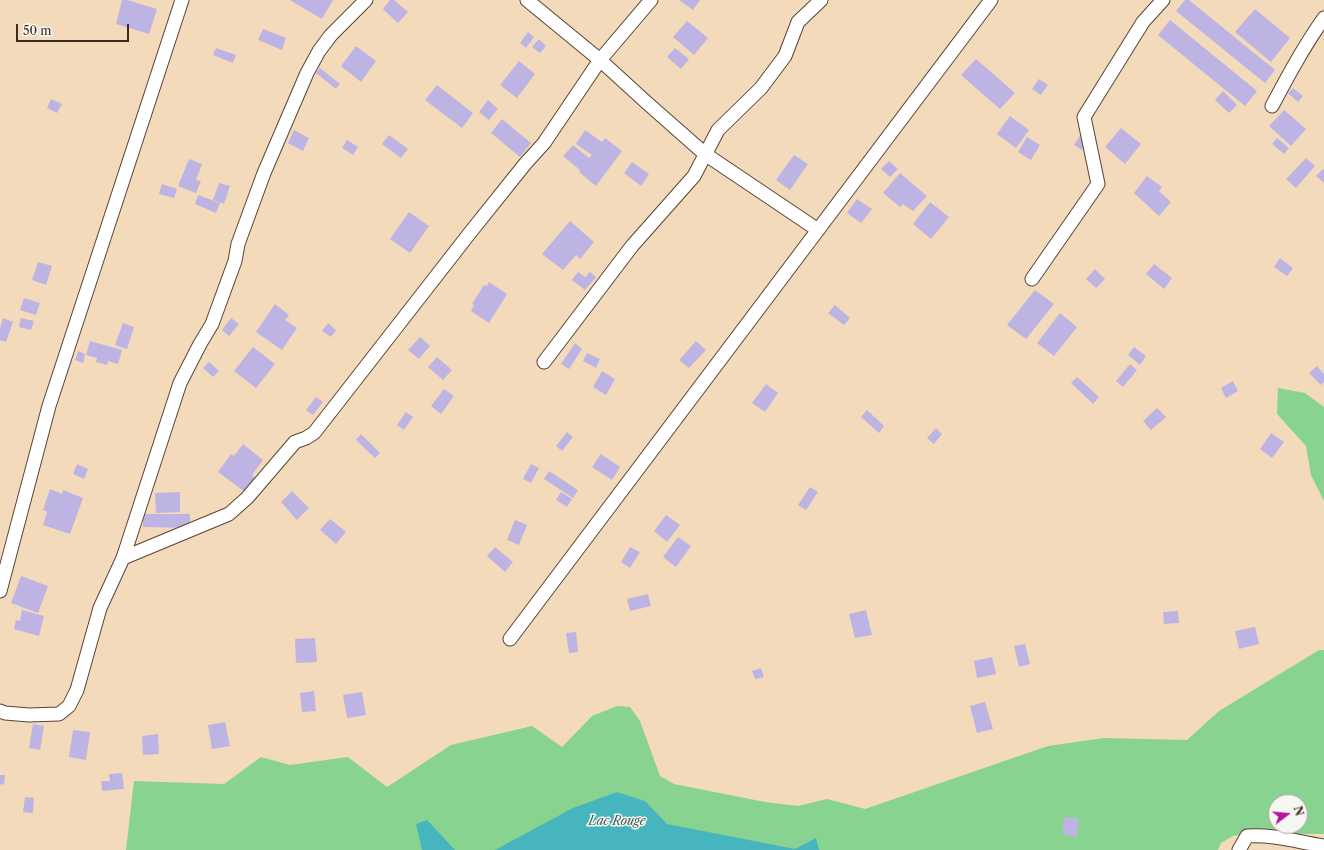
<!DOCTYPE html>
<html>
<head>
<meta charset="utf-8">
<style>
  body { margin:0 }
  #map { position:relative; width:1324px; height:850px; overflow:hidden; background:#f3dabb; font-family:"Libre Caslon Text",serif }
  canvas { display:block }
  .north { position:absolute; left:1268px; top:794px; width:40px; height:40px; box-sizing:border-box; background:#f6f6f2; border:1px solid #aba49d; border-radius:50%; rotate:74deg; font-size:11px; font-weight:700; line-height:16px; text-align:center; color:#3b2a1e }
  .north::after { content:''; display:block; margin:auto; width:14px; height:18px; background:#b5179e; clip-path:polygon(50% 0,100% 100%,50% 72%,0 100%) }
  .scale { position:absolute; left:16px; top:24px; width:113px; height:18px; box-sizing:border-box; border:2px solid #3b2a1e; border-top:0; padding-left:5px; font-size:12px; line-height:14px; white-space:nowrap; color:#3b2a1e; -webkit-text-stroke:3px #f6f6f2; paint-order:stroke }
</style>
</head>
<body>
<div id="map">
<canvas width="1324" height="850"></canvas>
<div class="north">N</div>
<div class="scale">50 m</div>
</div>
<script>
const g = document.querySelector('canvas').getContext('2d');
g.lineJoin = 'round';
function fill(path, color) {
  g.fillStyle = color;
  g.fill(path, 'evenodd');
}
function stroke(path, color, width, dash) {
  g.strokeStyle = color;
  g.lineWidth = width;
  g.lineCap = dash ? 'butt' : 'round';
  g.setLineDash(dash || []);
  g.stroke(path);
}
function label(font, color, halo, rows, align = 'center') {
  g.font = font + ' "Libre Caslon Text",serif';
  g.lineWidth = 3;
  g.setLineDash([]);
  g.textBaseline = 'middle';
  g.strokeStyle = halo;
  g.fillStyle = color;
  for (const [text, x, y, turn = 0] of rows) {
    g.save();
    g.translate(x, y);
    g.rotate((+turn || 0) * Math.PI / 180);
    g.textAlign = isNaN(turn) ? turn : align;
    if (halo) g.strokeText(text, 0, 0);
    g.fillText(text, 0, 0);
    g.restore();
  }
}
fill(new Path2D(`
  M1278 388 1305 393 1324 407V501L1311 475 1306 446 1277 414Z
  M1319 650H1324V834H1304L1262 832 1233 836 1221 843 1218 850H126L134 781 224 784 261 757 290 765 348 757 387 787 451 745 532 726 562 747 592 716 617 706 630 707 640 721 660 776 674 784 765 802 798 806 827 799 865 809 1048 746 1104 738 1187 740 1219 711ZM1276 802H1300V826H1276Z`), '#89d390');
fill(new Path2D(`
  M617 792 645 801 667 824 795 849 816 838 819 850H495L573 808Z
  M427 820 455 850H422L416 824Z`), '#46b5bd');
fill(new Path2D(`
  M122 0H127L157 9 149 34 116 24Z
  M290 0H333L322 19Z
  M390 0H394L408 12 398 23 383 9Z
  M679 0H700L693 10Z
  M1185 0H1189L1275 70 1265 83 1176 11Z
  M1255 9 1290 38 1271 62 1235 32Z
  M1170 20 1257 91 1245 106 1158 35Z
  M687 21 708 38 694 55 673 37Z
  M263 29 286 38 282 50 258 40Z
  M528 32 534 37 526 48 520 43Z
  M539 39 546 46 540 53 532 47Z
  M356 46 376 61 361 82 341 66Z
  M216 48 236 55 233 63 213 55Z
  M675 48 689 59 681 69 667 57Z
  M976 59 1015 93 1000 109 961 75Z
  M519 61 535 74 517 98 500 85Z
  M320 68 340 84 336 89 316 73Z
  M1039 79 1048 85 1041 95 1032 89Z
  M437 85 473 113 462 128 425 100Z
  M1293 88 1303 96 1298 102 1288 93Z
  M1223 91 1237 105 1229 113 1215 100Z
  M51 99 62 104 57 113 47 108Z
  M488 100 498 109 489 120 479 112Z
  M1284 110 1306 129 1291 146 1269 126Z
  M1010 116 1029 130 1016 148 997 134Z
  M502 119 531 143 520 157 491 133Z
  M1121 128 1141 144 1125 164 1105 147Z
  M294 130 309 138 303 151 288 143Z
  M585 130 602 142 605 138 622 151 596 186 579 172 580 170 563 156 573 145 589 158 592 155 576 144Z
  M1081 134 1089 140 1082 150 1074 145Z
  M389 135 408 149 401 158 382 144Z
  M1027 137 1040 145 1031 160 1018 152Z
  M1277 138 1289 148 1284 154 1272 144Z
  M347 140 358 147 353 155 342 148Z
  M794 155 808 164 790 190 776 180Z
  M1306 158 1315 166 1296 188 1286 179Z
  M189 159 202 164 196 180 201 181 196 193 178 186Z
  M889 161 898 169 890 177 881 169Z
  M632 162 649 174 641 186 624 173Z
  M1323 169 1324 170V183L1316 176Z
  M900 173 927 196 913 211 903 204 900 207 883 193Z
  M1147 176 1162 187 1159 191 1171 202 1159 216 1134 193Z
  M219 183 230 186 224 204 213 200Z
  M162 184 177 189 174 198 159 194Z
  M198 195 220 203 216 213 195 204Z
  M857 199 872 209 861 223 847 213Z
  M930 202 949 217 931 239 913 224Z
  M409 212 429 226 410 253 390 239Z
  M570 221 594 242 580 259 576 255 563 270 542 254Z
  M1280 258 1293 268 1287 276 1274 267Z
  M38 262 52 266 46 285 32 280Z
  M1154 264 1172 278 1164 289 1146 274Z
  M1095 269 1105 279 1096 288 1086 279Z
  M578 272 585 277 590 272 596 277 585 290 572 280Z
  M489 282 507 294 489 323 471 311 474 305 472 304 484 285 487 286Z
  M1035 290 1054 304 1026 339 1007 325Z
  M24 298 40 303 36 315 20 310Z
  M275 304 289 315 285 320 297 328 282 350 256 332Z
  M835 305 850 318 844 325 828 313Z
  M1060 313 1077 327 1054 356 1037 343Z
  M3 318 13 322 6 342 0 340V328Z
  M21 318 34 321 31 330 19 327Z
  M231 318 239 324 229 336 222 330Z
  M123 323 134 327 127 349 115 345Z
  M328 323 336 330 331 337 322 331Z
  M420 337 430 346 419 359 408 350Z
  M90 341 122 350 118 364 108 361 107 365 96 362 97 358 86 355Z
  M696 341 706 350 689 368 679 360Z
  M575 343 582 349 569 369 561 364Z
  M253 347 275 364 256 388 234 371Z
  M1134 347 1146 356 1140 365 1128 355Z
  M78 351 85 354 83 363 75 360Z
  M587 353 600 359 596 368 583 361Z
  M437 357 452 370 443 380 428 367Z
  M209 362 219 371 213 377 203 368Z
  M1130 364 1137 370 1123 387 1116 381Z
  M1317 366 1324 374V382L1321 385 1309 373Z
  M602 371 615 379 606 395 593 387Z
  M1077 377 1099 397 1093 404 1071 383Z
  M1233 381 1238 391 1226 398 1221 388Z
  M766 384 778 393 765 412 752 403Z
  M444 389 454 396 441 414 431 406Z
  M316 397 323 402 313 415 306 410Z
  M1157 408 1166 417 1151 430 1143 421Z
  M867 410 884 426 879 433 861 417Z
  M406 412 413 417 404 430 397 425Z
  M936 428 942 434 934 444 927 438Z
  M567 432 573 437 562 451 556 446Z
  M1271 433 1284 442 1272 458 1260 449Z
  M361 434 380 453 375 458 356 440Z
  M243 444 263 460 252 475 255 478 245 492 218 472 231 454 234 456Z
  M601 454 620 467 612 480 592 467Z
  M77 464 88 469 84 479 73 474Z
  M531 464 539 468 531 483 523 479Z
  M549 471 578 490 573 498 544 479Z
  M810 487 818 492 806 510 798 505Z
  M50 489 62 494 63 490 83 498 70 534 43 525 47 512 43 510Z
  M292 491 309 508 297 520 281 502Z
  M180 492V512L156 513 155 493Z
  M561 492 572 499 567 507 556 500Z
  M143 514H190V528L143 527Z
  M666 515 680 525 667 542 654 531Z
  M330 519 346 532 336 544 320 530Z
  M515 520 527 525 519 545 507 540Z
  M678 537 691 546 676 567 663 557Z
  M495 547 513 562 505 572 487 556Z
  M630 547 640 552 630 568 621 562Z
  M21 576 48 586 38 613 11 603Z
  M648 594 651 606 630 611 627 599Z
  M22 610 44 616 39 636 14 629 16 620 20 621Z
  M866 610 872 635 855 638 849 614Z
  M1178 611 1179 623 1164 624 1163 612Z
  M1255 627 1259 644 1239 649 1235 631Z
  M576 632 578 652 569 653 566 633Z
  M315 638 317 662 296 663 295 639Z
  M1025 644 1030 664 1019 667 1014 646Z
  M992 657 996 674 977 678 974 661Z
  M761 668 764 677 755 679 752 671Z
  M314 691 316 711 302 712 300 693Z
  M362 692 366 715 347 718 343 695Z
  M985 702 993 729 977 733 970 706Z
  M225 722 230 746 212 749 208 725Z
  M33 724 44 726 40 750 29 748Z
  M73 730 90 732 86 760 69 757Z
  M158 734 159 754 143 755 142 736Z
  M122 773 124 789 102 791 101 781H110L109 774Z
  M0 775H5L4 785 0 784Z
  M25 797 34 798 33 813 23 812Z
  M1064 817 1079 819 1077 837 1062 834Z`), '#bdb4e3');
const minor = new Path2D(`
  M527 0 600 60 646 102 705 154 818 230
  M1272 106C1288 76 1304 46 1324 18
  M1032 279 1098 184 1084 117 1143 22 1163 0
  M544 362 632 246 694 176 718 130 761 88 785 56 798 22 821 0
  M123 558 229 514 247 498 295 442 306 438 314 433 469 234 525 164 544 143 600 60 651 0
  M0 591 49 406 182 0
  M510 639 991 0
  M0 711 5 713 29 715 59 714 69 706 77 690 100 608 123 558 180 383 200 344 212 324 235 261 238 244 264 173 307 73 319 51 331 35 366 0
  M1239 850 1247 836C1273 834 1298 842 1324 846`);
stroke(minor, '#574436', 15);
stroke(minor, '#fff', 13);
label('italic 12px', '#3f5b56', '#f6f6f2', [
  ["Lac Rouge",617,822]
]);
</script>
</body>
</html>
